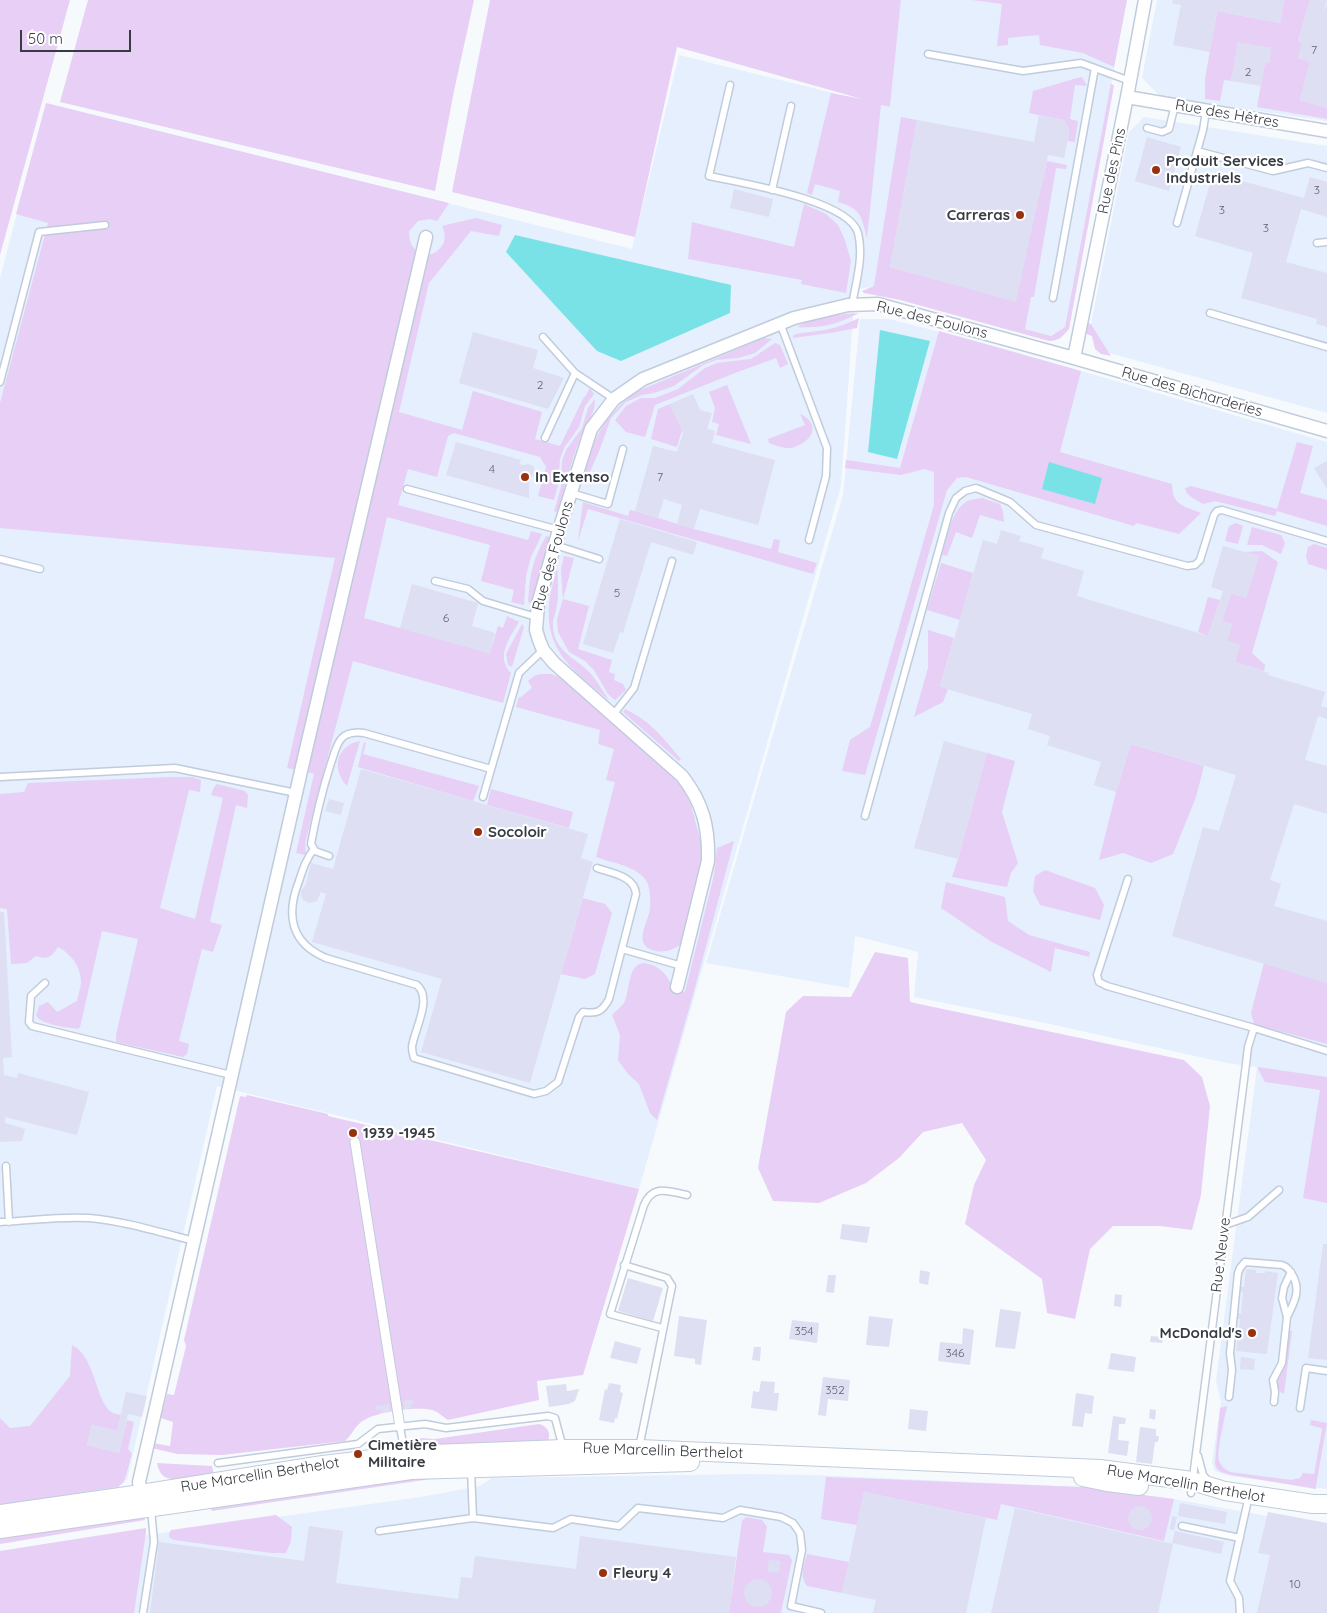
<!DOCTYPE html>
<html>
<head>
<meta charset="utf-8">
<style>
  body { margin:0 }
  #map { position:relative; width:1327px; height:1613px; overflow:hidden; background:#f7fafd; font-family:Quicksand,sans-serif }
  canvas { display:block }
  .scale { position:absolute; left:20px; top:30px; width:111px; height:22px; box-sizing:border-box; border:2px solid #373c43; border-top:0; padding-left:6px; font-size:15px; line-height:18px; white-space:nowrap; color:#373c43; -webkit-text-stroke:4px #fff; paint-order:stroke }
</style>
</head>
<body>
<div id="map">
<canvas width="1327" height="1613"></canvas>
<div class="scale">50 m</div>
</div>
<script>
const g = document.querySelector('canvas').getContext('2d');
g.lineJoin = 'round';
function fill(path, color) {
  g.fillStyle = color;
  g.fill(path, 'evenodd');
}
function stroke(path, color, width, dash) {
  g.strokeStyle = color;
  g.lineWidth = width;
  g.lineCap = dash ? 'butt' : 'round';
  g.setLineDash(dash || []);
  g.stroke(path);
}
function label(font, color, halo, rows, align = 'center') {
  g.font = font + ' Quicksand,sans-serif';
  g.lineWidth = 4.5;
  g.setLineDash([]);
  g.textBaseline = 'middle';
  g.strokeStyle = halo;
  g.fillStyle = color;
  for (const [text, x, y, turn = 0] of rows) {
    g.save();
    g.translate(x, y);
    g.rotate((+turn || 0) * Math.PI / 180);
    g.textAlign = isNaN(turn) ? turn : align;
    if (halo) g.strokeText(text, 0, 0);
    g.fillText(text, 0, 0);
    g.restore();
  }
}
fill(new Path2D(`
  M901 0H1127L1065 327 1051 336 874 286 855 290 841 486 639 1189 217 1086 127 1480 0 1494V278L46 103 632 249 679 55 890 107Z
  M1157 0H1327V121L1161 97 1142 78Z
  M1144 117 1327 146V413L1109 353 1091 324 1129 132Z
  M860 319H889L984 343 1327 442V1489L1230 1476 1215 1471 1212 1463 1221 1402 1216 1381 1257 1067 1227 1063 1050 1024 914 997 918 952 855 936 849 988 706 963 843 495Z
  M748 1474 814 1475 1082 1487 1174 1499 1327 1527V1613H115L125 1538 421 1497 480 1486 492 1478Z`), '#e5effd');
fill(new Path2D(`
  M0 0H70L0 255Z
  M88 0H474L454 91 435 191 60 102Z
  M490 0H901L890 107 881 105 867 238C861 216 862 209 838 202L840 191 815 184 812 195 807 193 831 93 862 99 677 47 635 237 452 192Z
  M972 0H1127L1114 67 1083 53 1040 45 1039 35 1008 38V45L997 46 1002 4Z
  M1284 0H1310L1298 41 1302 43 1298 58 1310 62 1300 100 1327 108V119L1257 107 1265 63H1269L1271 48 1238 43 1231 81 1224 80 1220 101 1205 99V79L1217 11 1280 23Z
  M1082 77 1087 86 1075 85 1070 119 1078 121 1075 142 1068 141 1069 129 1064 120 1029 113 1033 91 1077 78Z
  M1111 83 1114 86 1069 329C1063 336 1059 341 1049 341L900 300 864 293 862 291 874 286 901 117 917 120 890 267 1015 301 1047 161 1067 165 1066 169 1056 168 1034 297H1031L1025 329 1051 336 1065 327Z
  M46 103 449 203 437 221 430 219 418 221 409 231C409 241 411 247 419 253L297 770 287 768 335 558 0 528V403L48 223 16 214Z
  M804 204 826 214 838 225 845 240 851 261 846 293 801 284 802 280 688 259 692 222 794 247Z
  M476 218 502 225 499 236 471 231 429 283 399 412 462 430 473 391 542 412 535 439 560 446 584 397H585L590 388 594 394 585 406 579 427 564 448 560 459 558 485 554 500 538 496 546 467 540 457 454 433 448 436 437 477 408 469 398 505 528 540 531 531 542 534 531 557 526 576 524 605 511 602 514 590 481 581 490 545 387 517 364 618 490 653 498 626 503 628 507 616 519 622C510 637 495 657 511 673L503 703 353 661 305 843 306 855 296 853 314 774 308 772 427 255C442 253 449 239 442 226Z
  M859 313C835 325 824 328 797 327 812 317 841 314 859 313Z
  M859 318 857 328 830 333 793 338V335C807 331 822 332 837 327 844 325 852 321 859 318Z
  M1088 323 1091 324 1111 356 1101 354 1095 349 1092 336 1086 334Z
  M939 331 1081 371 1060 452 1172 484C1172 505 1183 506 1201 513L1179 534 1136 523 1134 526 966 477 957 478 947 490 865 775 842 771 850 740 870 727 934 505V472L924 469 901 475 845 468 846 460 900 468Z
  M764 338 772 339 755 353 738 358 716 360 703 365 674 386 654 393 642 395 626 402 611 418 600 449 585 483 582 481C595 438 600 418 638 391Z
  M775 343 780 345 788 364 780 368 776 358 735 373 655 405 645 437 626 432 615 420 626 406 641 398H655L678 389 705 368 717 363 751 359Z
  M727 385 751 444 716 435 719 424 712 422 715 408 709 392Z
  M595 399C595 416 586 422 580 438 571 462 565 488 557 512L554 511 561 487 562 461 566 450 582 428 588 408Z
  M670 404 682 430 677 447 651 439 658 409Z
  M800 414C818 422 816 437 799 445 796 446 792 449 788 448 782 448 775 445 769 443L768 439 805 425Z
  M1297 442 1313 446 1300 493 1327 500V526L1277 511 1275 516 1215 501 1203 504 1191 497 1186 492 1185 488 1191 486 1277 509Z
  M982 498 1000 504 1003 511 1004 522 980 515 972 538 956 532 947 556 942 555C947 538 951 507 970 500 973 499 978 499 982 498Z
  M583 502 628 516 630 510 635 511 694 529 771 549 774 539 780 540 778 552 817 563 813 574 588 509 578 541Z
  M1236 523 1243 526 1238 544 1225 541 1229 526Z
  M1252 527 1281 535 1285 543 1281 554 1262 545H1247Z
  M546 536 550 537 532 601 528 603C530 573 532 562 546 536Z
  M1314 544 1327 548V570L1308 564 1306 556 1308 547Z
  M1262 551 1278 562 1252 653 1265 665 1264 671 1235 662 1240 645 1227 641 1232 624 1222 621 1231 593 1246 598 1259 556 1245 552Z
  M564 556 574 558 563 599 589 606 578 649 612 660 609 672 615 674 614 680 623 684 626 690 615 700 608 694 594 670 585 661 569 652 558 632 557 619 563 599 561 569Z
  M941 563 973 573 960 620 927 610Z
  M557 566C558 579 559 592 557 605 556 613 552 619 553 627 555 653 577 658 591 674 598 682 603 692 609 700 572 670 542 649 550 596 552 586 555 576 557 566Z
  M1208 597 1220 600 1208 636 1198 632Z
  M522 624 524 627 512 667 508 665 506 654Z
  M928 630 954 638 940 686 948 689 943 702 914 717 928 668Z
  M540 674H551L559 677 671 775 683 789 691 805 701 843 702 862 682 944C673 949 666 953 656 951 632 946 647 925 650 909 651 903 650 888 647 882 638 866 612 863 596 857L615 782 606 780 614 749 598 744 600 730 516 707 519 697H521L532 688 528 681 534 676Z
  M625 709C652 722 662 737 681 759L679 761 623 712Z
  M360 741 347 786C336 774 333 756 348 746 351 743 356 742 360 741Z
  M364 742 366 743 363 754 479 786 473 801 358 767Z
  M1131 744 1204 766 1196 797 1173 854 1151 863 1123 853 1099 860 1116 792Z
  M987 753 1015 761 1002 812 1018 863 1011 873 1007 887 952 877 958 859Z
  M171 777H192L201 780 200 792 189 790 160 908 195 919 223 798 211 795 214 787 217 784 245 791 248 795 247 808 236 805 210 922 222 925 213 952 202 949 179 1041 189 1044 187 1054 183 1057 116 1042V1035L138 939 102 931 80 1027 78 1029C66 1027 43 1025 36 1016L39 1006 48 1002 57 1012 77 1001C78 995 80 990 81 984 82 969 72 954 58 947 52 957 47 960 36 956L27 963 11 964 7 909 0 908V794L24 792 28 783Z
  M491 789 573 812 569 828 487 805Z
  M734 841 693 995 657 1120 650 1113 639 1084 628 1074 618 1060 620 1035 612 1015C616 1011 621 1007 624 1003 631 991 626 955 652 965 663 969 668 977 673 988L685 992 714 875 717 848Z
  M1045 870 1095 888 1104 905 1100 920 1040 905 1033 891 1035 876Z
  M946 882 1005 897 1008 921 1029 935 1090 952 1089 957 1055 948 1051 972 990 941 941 908Z
  M583 898 605 904 612 913 595 974 585 979 561 974Z
  M875 952 908 958 910 1002 1184 1060 1202 1077 1210 1106 1201 1195 1192 1230 1160 1226H1113L1090 1249 1075 1319 1047 1313 1042 1279 965 1224 974 1185 986 1160 962 1123 923 1132 899 1158 866 1183 819 1203 773 1201 758 1168 786 1012 803 996 851 997Z
  M1264 963 1327 983V1044L1254 1024 1251 1013Z
  M1257 1067 1327 1077V1203L1303 1198 1320 1090 1265 1082Z
  M247 1095 328 1114V1116L639 1189 583 1375 537 1381 539 1400 448 1420C443 1417 437 1411 432 1410 416 1406 372 1412 360 1423 354 1428 352 1435 345 1441L222 1455 177 1454 152 1448 153 1443 170 1446 173 1422 161 1418 167 1394 174 1395 186 1346 184 1340 240 1096 246 1097Z
  M1289 1331H1292L1284 1394 1280 1392 1277 1384 1278 1379 1284 1368Z
  M72 1345C97 1358 95 1404 113 1413 115 1414 118 1414 121 1415L117 1431 92 1425 87 1445 119 1453 127 1420 134 1422 128 1449 132 1454 124 1482 118 1487 0 1505V1418L10 1428 30 1426 70 1376Z
  M1227 1406C1225 1418 1216 1451 1219 1461 1221 1466 1226 1470 1230 1472L1291 1480 1300 1478 1303 1473 1314 1474 1322 1430 1321 1428 1310 1425 1311 1420 1327 1423 1316 1486V1489L1232 1475C1224 1473 1216 1472 1215 1463L1220 1408Z
  M539 1424C548 1426 552 1435 547 1443L496 1442 419 1447 416 1445V1441L421 1438 435 1439Z
  M157 1463 212 1466 214 1475C203 1477 174 1482 165 1477 160 1474 158 1468 157 1463Z
  M437 1474 438 1478 212 1511 209 1504Z
  M826 1477 1082 1487 1174 1499 1164 1541 1001 1504 997 1520 864 1492 857 1525 821 1519Z
  M143 1514 145 1520 0 1544V1535Z
  M276 1515 292 1527 291 1541 286 1553H271L174 1540 169 1537V1534L171 1530Z
  M746 1517 762 1520 767 1527 763 1552 789 1555 792 1560 781 1613H729L742 1521Z
  M146 1528V1532L134 1613H0V1551Z
  M807 1554 849 1562 842 1593 807 1586C799 1575 804 1566 807 1554Z`), '#e7cff6');
fill(new Path2D(`
  M515 235 731 285 730 313 621 361 597 351 506 252Z
  M880 330 930 341 897 459 868 452Z
  M1049 462 1102 478 1095 504 1042 489Z`), '#78e2e6');
fill(new Path2D(`
  M1173 0H1284L1280 23 1217 11 1210 52 1173 45 1181 5 1172 3Z
  M1310 0H1327L1323 13 1327 4V108L1300 100 1310 62 1298 58 1302 43 1298 42Z
  M1238 42 1271 48 1269 63H1265L1261 86 1231 81Z
  M1039 115 1064 120 1069 127V133L1064 158 1048 155 1016 302 890 267 917 120 1034 142Z
  M1147 137 1181 147 1169 191 1135 181Z
  M1213 173 1304 198 1310 177 1327 182V217L1301 209 1286 262 1327 273V327L1316 324 1317 319 1241 298 1253 253 1195 236Z
  M734 189 773 199 769 217 730 208Z
  M473 332 538 350 533 368 564 378 548 409 459 383Z
  M693 394 700 410 712 413 707 429 715 431 712 443 775 460 758 525 700 509 694 529 677 524 682 505 664 499 658 518 635 511 653 446 677 452 683 433 670 404Z
  M456 442 521 460 519 464 524 465 529 464 533 466 536 472 533 476 530 478 529 484V498L446 475Z
  M1327 461V489L1314 468Z
  M620 519 697 542 693 555 651 542 623 633 620 632 613 653 583 644Z
  M1001 530 1021 536 1019 541 1044 548 1041 558 1084 571 1077 596 1208 636 1223 591 1211 587 1223 546 1259 556 1246 598 1231 593 1222 621 1232 624 1227 641 1240 645 1235 662 1269 673 1268 675 1325 692 1321 706 1327 708V719L1318 716 1305 760 1327 766V814L1294 804 1270 880 1281 884 1274 906 1327 921V983L1172 936 1203 827 1219 831 1236 775 1131 744 1116 792 1094 785 1101 762 1047 745 1050 736 1028 729 1032 714 940 687 983 540 997 544Z
  M412 584 478 603 472 626 495 633 490 654 400 628Z
  M944 741 987 753 958 859 914 848Z
  M361 769 588 834 581 858 593 862 530 1083 421 1052 442 979 312 942 326 894 321 892 317 901 309 903 303 900 301 896V891L306 884 311 863 333 869Z
  M329 799 344 803 341 815 325 811Z
  M0 912H4L12 1057 3 1058 4 1075 17 1078 18 1073 89 1092 77 1135 5 1117V1123L25 1129 22 1141 0 1142Z
  M842 1224 870 1227 867 1243 840 1239Z
  M1323 1244H1327V1360L1308 1358Z
  M1246 1269 1256 1270V1273H1265V1271L1278 1273 1267 1354 1236 1351 1240 1319H1238V1313L1241 1314 1243 1292H1241V1287H1244Z
  M920 1270 930 1272 928 1285 919 1283Z
  M828 1275H836L834 1293 826 1292Z
  M628 1278 663 1288 653 1321 618 1311Z
  M1115 1294 1122 1295 1121 1307 1114 1306Z
  M1000 1309 1021 1312 1015 1349 995 1347Z
  M679 1316 707 1320 701 1365 695 1364V1359L674 1356Z
  M869 1316 893 1319 889 1347 866 1345Z
  M792 1320 819 1323 817 1343 789 1339Z
  M963 1328 974 1330 970 1365 938 1361 940 1342 962 1344Z
  M1151 1336 1163 1337 1162 1343 1150 1342Z
  M615 1341 641 1348 637 1364 610 1358Z
  M754 1347H761L760 1361 752 1360Z
  M1111 1353 1136 1357 1134 1372 1108 1369Z
  M1241 1357 1255 1359 1254 1370 1240 1369Z
  M823 1377 850 1380 848 1401 828 1399 826 1416 818 1415Z
  M761 1381 775 1382 774 1393H779L777 1411 751 1408 753 1391 759 1392Z
  M609 1383 621 1385 620 1392 623 1393 617 1419 615 1418 614 1423 599 1420 605 1389 607 1390Z
  M566 1384 567 1391 579 1389 575 1401 569 1404 549 1407 546 1386Z
  M126 1392 147 1396 142 1417 128 1414 119 1453 87 1445 91 1425 117 1431Z
  M1076 1393 1094 1396 1092 1414 1085 1413 1083 1427 1072 1426Z
  M414 1399V1404H411V1408L404 1409 403 1401Z
  M389 1404 390 1412 381 1413V1410H376V1406Z
  M910 1409 928 1411 926 1431 908 1429Z
  M1150 1409 1156 1410 1155 1420 1149 1418Z
  M1113 1416 1126 1418 1125 1424H1119L1118 1440 1129 1441 1127 1456 1108 1453Z
  M1140 1427 1156 1429V1436H1159L1158 1442H1155L1152 1464 1136 1462Z
  M864 1492 986 1518 966 1613H873L876 1600 842 1593Z
  M1180 1503 1227 1512 1225 1524 1178 1516Z
  M1128 1518a12 12 0 1 1 24 0a12 12 0 1 1-24 0Z
  M1015 1508 1173 1544 1158 1613H991Z
  M1268 1512 1327 1523V1613H1257L1270 1555 1258 1553Z
  M1172 1516 1177 1517 1174 1530 1170 1529Z
  M309 1526 343 1531 336 1583 458 1599 461 1577 472 1578 475 1556 576 1569 580 1536 736 1557 729 1613H150L159 1542 304 1561Z
  M1175 1531 1224 1542 1221 1554 1172 1543Z
  M769 1560 781 1561 779 1573 767 1572Z
  M744 1593a14 14 0 1 1 28 0a14 14 0 1 1-28 0Z`), '#dedff2');
const service = new Path2D(`
  M928 54 1023 71 1081 63 1130 81
  M730 85 709 176C740 183 849 200 858 233 864 256 856 282 852 305
  M1147 128 1162 132 1169 129 1175 105
  M1197 151 1273 171 1308 163 1327 168
  M772 190 791 106
  M1177 223 1203 130 1206 111
  M1317 243 1327 242
  M1053 298 1095 68
  M1210 313 1327 347
  M780 323 827 448 826 476 809 540
  M543 337 575 373 614 399
  M0 382 39 232 105 225
  M545 438 575 373
  M407 489 559 530
  M571 493 608 504 623 449
  M555 545 599 559
  M0 559 40 569
  M435 581 468 589 483 601 536 617
  M613 715 634 688 672 561
  M0 777 175 768 296 793
  M483 797 519 673 543 650
  M865 816 949 513 956 498 965 491 976 488 1010 502 1036 525 1187 566 1195 565 1200 560 1214 515 1217 511 1222 510 1327 541
  M314 849C306 859 303 869 299 881 286 914 290 943 326 958L417 985C433 999 414 1030 412 1047 412 1051 413 1055 414 1058L534 1094 546 1091 558 1082 579 1017 583 1012C597 1014 602 1012 609 999L636 894C635 876 611 873 597 868
  M329 856 315 851 311 844C316 816 322 791 331 763 334 755 336 744 342 738 348 732 356 732 364 733L491 769
  M1128 879 1097 975 1099 982 1107 986 1254 1028 1327 1051
  M622 949 682 966
  M45 983 31 996 29 1022 32 1026 231 1075
  M6 1166 9 1222
  M0 1222C29 1221 60 1216 89 1218 124 1221 159 1232 194 1241
  M1225 1225 1248 1217 1279 1190
  M624 1265 667 1278 672 1286 639 1448
  M662 1328 610 1314 644 1205C653 1184 668 1191 687 1195
  M1229 1397 1232 1370 1230 1353 1238 1273 1240 1268 1245 1262 1282 1265C1288 1267 1290 1271 1293 1276 1301 1291 1294 1303 1287 1317
  M1274 1402 1275 1392 1273 1380 1282 1363 1287 1317 1282 1298 1284 1287 1291 1272
  M1300 1408 1306 1368 1327 1371
  M400 1427 405 1454
  M1198 1456 1203 1475 1208 1481
  M218 1463 358 1444 378 1429 425 1424 446 1428 548 1416 555 1418 563 1448
  M471 1470 473 1518
  M1191 1493 1246 1064 1248 1047 1254 1028
  M1182 1526 1240 1538
  M379 1531 473 1518 553 1528 571 1519 619 1526 638 1508 723 1518 740 1510 781 1517 793 1523 800 1533 802 1550 791 1606 821 1613
  M143 1613 154 1542 151 1509
  M1240 1613 1239 1598 1230 1581 1248 1500`);
const pedestrian = new Path2D(`
  M355 1142 400 1427`);
const minor = new Path2D(`
  M1145 0 1127 97 1074 358 1327 431
  M1127 97 1327 131
  M677 987 708 861C709 827 703 803 682 776L554 663 543 650 539 640 536 630 538 604 559 530 591 429 614 399 643 379 794 318 848 305 878 304 1074 358
  M141 1494 139 1482 301 771 426 237`);
const secondary = new Path2D(`
  M1083 1477 1107 1482 1139 1486
  M0 1514 141 1494 323 1465 405 1455 563 1449H639L1100 1469 1192 1481 1225 1491 1313 1504H1327
  M0 1529 411 1470 690 1462`);
stroke(service, '#c0ccdc', 9);
stroke(pedestrian, '#c0ccdc', 11);
stroke(minor, '#c0ccdc', 15);
stroke(secondary, '#c0ccdc', 20);
stroke(service, '#fff', 6);
stroke(pedestrian, '#fff', 9);
stroke(minor, '#fff', 12);
stroke(secondary, '#fff', 18);
for (const [x, y, r, color] of [
  [1156,170,5,"#98310e"],
  [1020,215,5,"#98310e"],
  [525,477,5,"#98310e"],
  [478,832,5,"#98310e"],
  [353,1133,5,"#98310e"],
  [1252,1333,5,"#98310e"],
  [358,1454,5,"#98310e"],
  [603,1573,5,"#98310e"]
]) {
  const dot = new Path2D();
  dot.arc(x, y, r, 0, 2 * Math.PI);
  g.fillStyle = color;
  g.fill(dot);
  stroke(dot, '#fff', 2);
}
label('12px', '#61656f', null, [
  ["7",1314,50],
  ["2",1248,72],
  ["3",1317,190],
  ["3",1222,210],
  ["3",1266,228],
  ["2",540,385],
  ["4",492,469],
  ["7",660,477],
  ["5",617,593],
  ["6",446,618],
  ["354",804,1331],
  ["346",955,1353],
  ["352",835,1390],
  ["10",1295,1584]
]);
label('15px', '#373c43', '#fff', [
  ["Rue des Hêtres",1227,114,10],
  ["Rue des Pins",1112,171,-78],
  ["Rue des Foulons",932,320,14],
  ["Rue des Bicharderies",1192,392,16],
  ["Rue des Foulons",553,556,-74],
  ["Rue Neuve",1221,1255,-83],
  ["Rue Marcellin Berthelot",663,1451,2],
  ["Rue Marcellin Berthelot",260,1475,-9],
  ["Rue Marcellin Berthelot",1186,1484,10]
]);
label('bold 15px', '#373c43', '#fff', [
  ["Produit Services",1166,161],
  ["Industriels",1166,178],
  ["Carreras",1010,215,"right"],
  ["In Extenso",535,477],
  ["Socoloir",488,832],
  ["1939 -1945",363,1133],
  ["McDonald's",1242,1333,"right"],
  ["Cimetière",368,1445],
  ["Militaire",368,1462],
  ["Fleury 4",613,1573]
], 'left');
</script>
</body>
</html>
